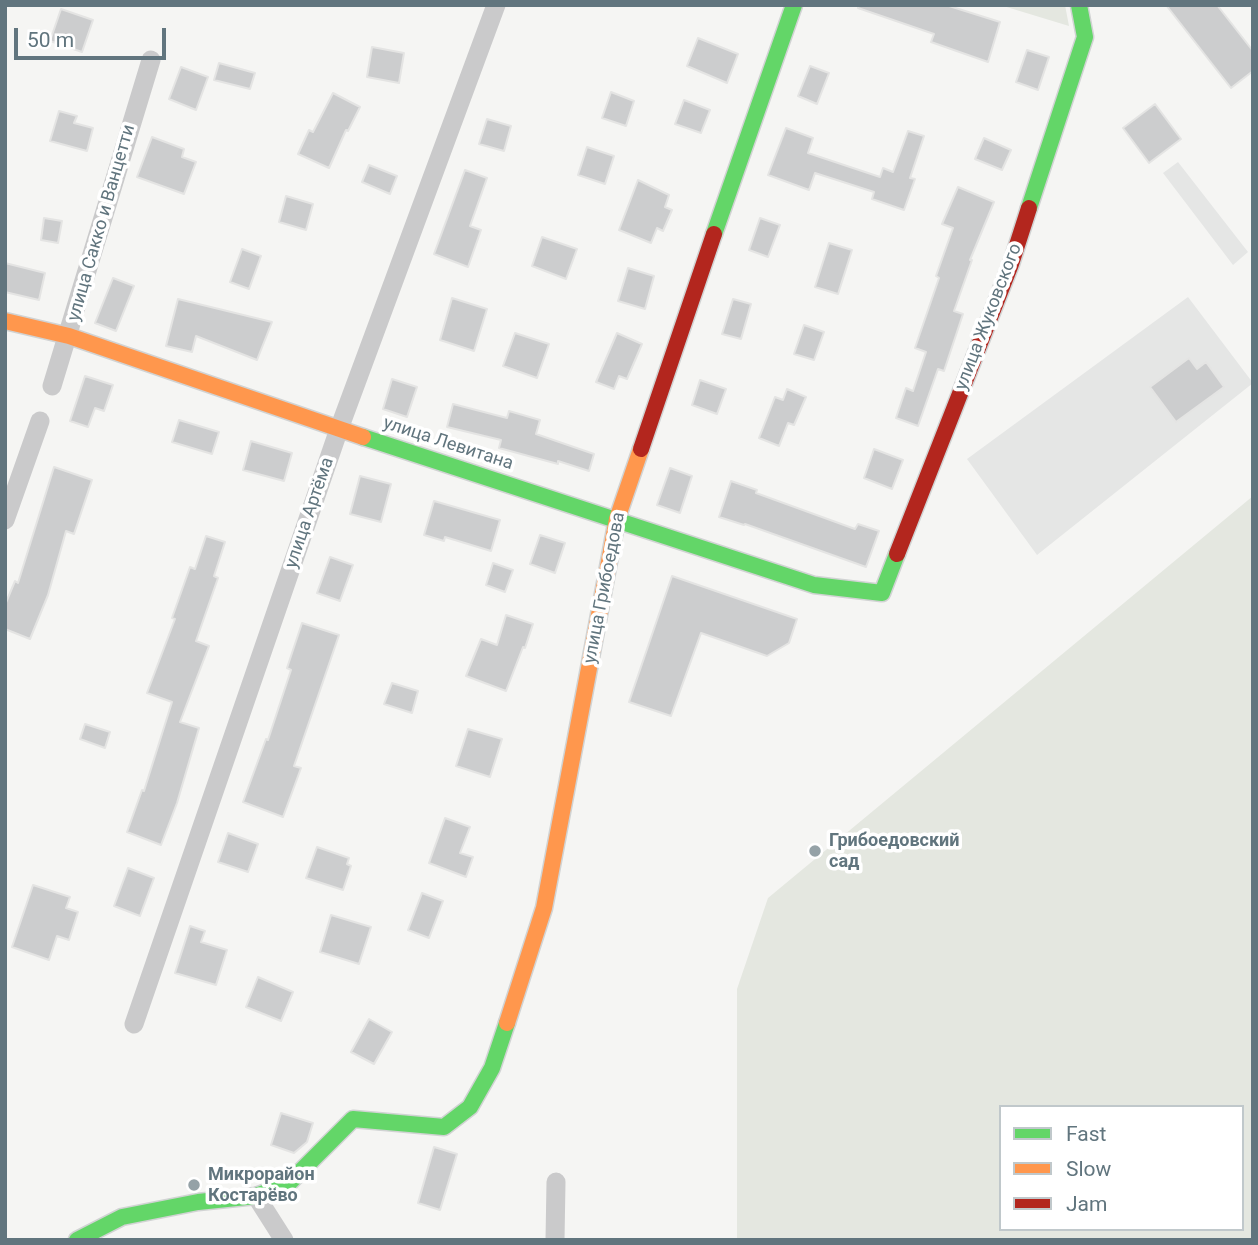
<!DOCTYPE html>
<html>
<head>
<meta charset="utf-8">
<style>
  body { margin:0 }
  #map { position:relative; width:1258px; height:1245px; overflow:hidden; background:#f5f5f3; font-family:Roboto,sans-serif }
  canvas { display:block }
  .frame { position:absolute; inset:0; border:7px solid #61757e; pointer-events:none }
  .legend { position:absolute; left:999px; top:1105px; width:245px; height:126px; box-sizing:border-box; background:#fff; border:2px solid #c0c8cb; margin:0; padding:9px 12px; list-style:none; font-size:21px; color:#61757e }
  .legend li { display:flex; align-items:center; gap:14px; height:35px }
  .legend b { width:35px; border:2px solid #c0c8cb }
  .scale { position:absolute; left:14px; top:28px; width:152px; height:32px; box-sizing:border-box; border:4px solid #61757e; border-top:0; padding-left:9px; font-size:21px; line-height:24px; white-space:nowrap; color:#61757e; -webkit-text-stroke:5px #fff; paint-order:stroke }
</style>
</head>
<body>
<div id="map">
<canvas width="1258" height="1245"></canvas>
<div class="frame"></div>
<ul class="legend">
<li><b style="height:9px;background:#63d668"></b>Fast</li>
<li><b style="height:9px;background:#ff974d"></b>Slow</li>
<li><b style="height:9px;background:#b3261e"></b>Jam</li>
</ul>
<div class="scale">50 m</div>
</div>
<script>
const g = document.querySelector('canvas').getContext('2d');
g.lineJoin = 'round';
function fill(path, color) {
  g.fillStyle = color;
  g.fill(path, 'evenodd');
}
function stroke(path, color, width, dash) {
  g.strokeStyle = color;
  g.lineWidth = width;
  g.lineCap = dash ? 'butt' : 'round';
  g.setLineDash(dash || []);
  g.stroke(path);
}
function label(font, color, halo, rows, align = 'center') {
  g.font = font + ' Roboto,sans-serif';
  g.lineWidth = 7;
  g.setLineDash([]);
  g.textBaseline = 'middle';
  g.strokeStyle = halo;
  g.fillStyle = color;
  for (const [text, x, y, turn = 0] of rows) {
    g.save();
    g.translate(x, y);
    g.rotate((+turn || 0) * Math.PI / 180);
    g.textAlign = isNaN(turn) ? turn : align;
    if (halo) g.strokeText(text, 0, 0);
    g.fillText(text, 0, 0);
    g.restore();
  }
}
fill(new Path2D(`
  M1178 162 1248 252 1233 265 1163 173Z
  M1188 297 1253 383 1037 555 967 459Z`), '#e5e6e5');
fill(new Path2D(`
  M1000 5H1065L1069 26Z
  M1253 496V1240H737V989L768 898ZM1001 1107H1242V1229H1001Z`), '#e4e7e0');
const building = new Path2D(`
  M858 5H946L1000 22 988 62 931 42 934 34 858 8Z
  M1166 5H1217L1253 51V71L1231 88Z
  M61 9 93 20 82 52 50 41Z
  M698 38 738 54 727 83 687 66Z
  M372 47 404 53 399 83 367 77Z
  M1027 50 1049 57 1038 90 1016 82Z
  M219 63 255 73 250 89 214 80Z
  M810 66 829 73 817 104 798 96Z
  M181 67 208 77 196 110 169 99Z
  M611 92 634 101 626 126 602 118Z
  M333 93 360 107 348 131 346 130 329 168 298 154 309 130 313 132Z
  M684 100 710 110 701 133 675 124Z
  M1155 104 1181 139 1149 163 1123 128Z
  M59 111 77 116 74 123 93 128 87 151 50 141Z
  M487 119 511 126 504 151 479 144Z
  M786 128 813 138 808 153 880 177 883 168 893 172 908 131 924 136 910 178 915 179 904 210 872 199 874 192 815 173 809 190 768 175Z
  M152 137 184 149 182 157 196 162 184 194 137 177Z
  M984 138 1011 150 1002 170 975 159Z
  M587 147 614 156 605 184 578 175Z
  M369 165 397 176 390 194 362 182Z
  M465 170 487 178 470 226 481 230 468 267 434 254Z
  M638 180 669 195 665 207 672 210 663 231 657 228 651 243 619 230Z
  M958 187 994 202 970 260H972L954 311 963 314 944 371 938 369 918 426 896 418 906 388 913 391 926 352 915 348 939 278 936 276 953 228 942 224Z
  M286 196 313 204 306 230 279 222Z
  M44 218 62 221 58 243 41 240Z
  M760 218 780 225 768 257 749 250Z
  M542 237 577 249 566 279 532 266Z
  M829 243 852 250 838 294 815 287Z
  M242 249 261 256 249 289 230 282Z
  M5 263 45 273 39 300 5 292Z
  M628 268 654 276 645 309 618 301Z
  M113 278 134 286 116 331 95 323Z
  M452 298 487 309 474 351 440 340Z
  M178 299 272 322 257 360 196 336 192 352 166 346Z
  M733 299 751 304 741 339 722 334Z
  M804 325 824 332 814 360 794 354Z
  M515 333 549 344 537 378 503 366Z
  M617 333 642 344 627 379 619 376 614 389 596 382Z
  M1189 358 1197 369 1206 362 1224 387 1176 422 1150 387Z
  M85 376 113 385 104 411 95 408 88 427 70 421Z
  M392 379 417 387 407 417 383 409Z
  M700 380 726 389 717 414 692 405Z
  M787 389 806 397 794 425 788 423 779 446 759 438 775 397 783 400Z
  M453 404 507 418 509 411 540 420 536 434 594 454 589 471 558 461V464L499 448 501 440 447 427Z
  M179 420 219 432 212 454 172 442Z
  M251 441 292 453 284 481 243 470Z
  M874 449 903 460 892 489 864 478Z
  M54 467 92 480 74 534 66 531 48 595 30 639 5 629V605L15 581 18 583Z
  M670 468 692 476 680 513 657 505Z
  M360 476 391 484 381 522 350 514Z
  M731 481 757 490 756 493 855 529 858 524 879 531 866 567 745 524 744 525 719 517Z
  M434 501 500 520 491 551 445 537 444 541 424 535Z
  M540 535 565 543 555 573 530 564Z
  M206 536 225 542 214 576 218 578 196 641 209 646 180 722 199 728 177 803 161 845 127 832 142 790 144 791 172 702 147 693 175 619 172 618 190 567 195 569Z
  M330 557 353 565 340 601 317 593Z
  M493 563 513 570 505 592 486 585Z
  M672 576 797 619 789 643 767 656 701 633 671 716 629 702Z
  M506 615 533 624 525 648 523 647 506 691 466 676 481 639 497 645Z
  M302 623 339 635 294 766 301 768 283 817 243 802 266 739 268 740 291 670 287 668Z
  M392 683 418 691 412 713 384 704Z
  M85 724 110 732 105 748 80 739Z
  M468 729 502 739 490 777 456 766Z
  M445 818 470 827 460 853 473 857 466 877 429 863Z
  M228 833 258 844 248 872 218 862Z
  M317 847 349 858 347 864 351 866 343 890 306 878Z
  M128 868 154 878 140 916 114 906Z
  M33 885 70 897 66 908 78 912 69 940 57 936 49 960 12 947Z
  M422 893 443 901 429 938 408 930Z
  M331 915 371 927 359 964 320 952Z
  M190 926 205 931 201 942 227 950 216 985 175 973Z
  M258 977 293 992 281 1021 246 1007Z
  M369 1019 392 1032 374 1064 351 1052Z
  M281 1113 313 1123 307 1142 294 1153 271 1145Z
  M434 1147 457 1154 440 1210 418 1203Z`);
fill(building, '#cccdce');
stroke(building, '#e4e4e3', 2);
const fast = new Path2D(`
  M1029 208 1085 37 1079 5
  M714 234 794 5
  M363 437 814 585 882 593 897 554
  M77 1240 122 1217 198 1202 256 1196 288 1184 353 1119 444 1127 470 1107 492 1068 507 1023`);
const slow = new Path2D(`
  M5 321 69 336 363 437
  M507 1023 544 908 617 519 641 449`);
const jam = new Path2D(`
  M641 449 714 234
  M897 554 1011 264 1029 208`);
stroke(fast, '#d1d3d3', 19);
stroke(slow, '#d1d3d3', 19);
stroke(jam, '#d1d3d3', 19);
stroke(new Path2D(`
  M52 386 151 60
  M5 520 40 421
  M134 1024 339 429 496 5
  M256 1196 284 1240
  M555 1240 556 1182`), '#cacacb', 19);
stroke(fast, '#63d668', 16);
stroke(slow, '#ff974d', 16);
stroke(jam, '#b3261e', 16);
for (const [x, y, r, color] of [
  [815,851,7,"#95a2a7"],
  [194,1185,7,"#95a2a7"]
]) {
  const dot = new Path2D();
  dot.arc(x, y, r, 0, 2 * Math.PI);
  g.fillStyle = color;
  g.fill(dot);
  stroke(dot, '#fff', 2.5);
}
label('18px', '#61757e', '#fff', [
  ["улица Сакко и Ванцетти",102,223,-74],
  ["улица Жуковского",989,317,-69],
  ["улица Левитана",448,444,18],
  ["улица Артёма",310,513,-71],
  ["улица Грибоедова",605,588,-79]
]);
label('bold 18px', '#61757e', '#fff', [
  ["Грибоедовский",829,841],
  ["сад",829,862],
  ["Микрорайон",208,1175],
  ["Костарёво",208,1196]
], 'left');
</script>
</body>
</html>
